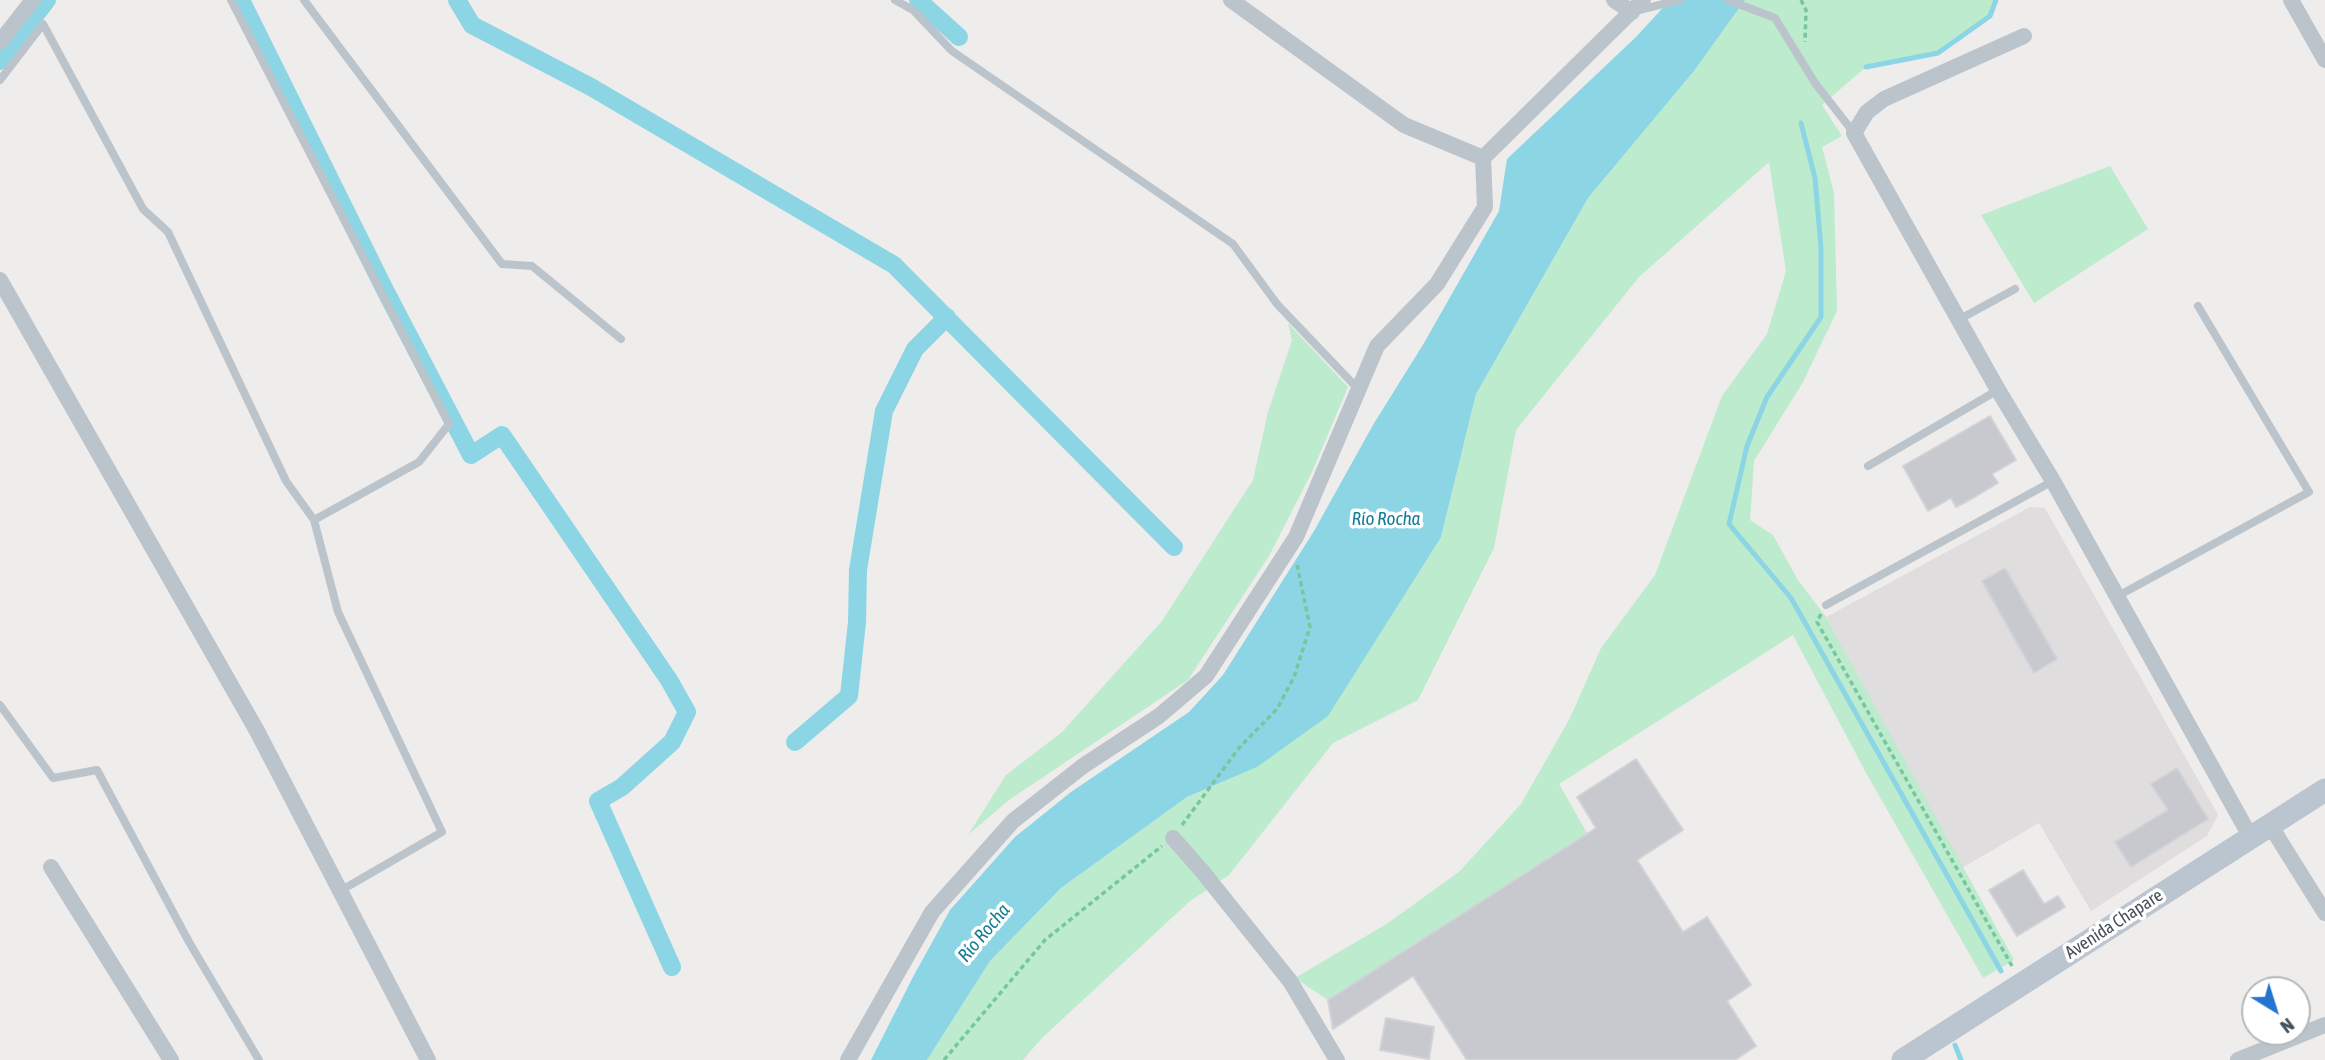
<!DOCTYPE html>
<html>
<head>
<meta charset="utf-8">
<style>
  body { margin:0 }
  #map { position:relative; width:2325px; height:1060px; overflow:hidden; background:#efecec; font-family:"Asap Condensed",sans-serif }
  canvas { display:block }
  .north { position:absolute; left:2241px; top:976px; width:70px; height:70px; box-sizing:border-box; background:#fff; border:2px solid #b5b9bc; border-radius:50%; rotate:142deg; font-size:19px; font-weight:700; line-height:28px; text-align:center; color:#465058 }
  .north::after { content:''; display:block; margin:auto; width:24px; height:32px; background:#2574d1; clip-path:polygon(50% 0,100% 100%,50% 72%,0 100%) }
</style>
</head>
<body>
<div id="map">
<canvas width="2325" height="1060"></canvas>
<div class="north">N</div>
</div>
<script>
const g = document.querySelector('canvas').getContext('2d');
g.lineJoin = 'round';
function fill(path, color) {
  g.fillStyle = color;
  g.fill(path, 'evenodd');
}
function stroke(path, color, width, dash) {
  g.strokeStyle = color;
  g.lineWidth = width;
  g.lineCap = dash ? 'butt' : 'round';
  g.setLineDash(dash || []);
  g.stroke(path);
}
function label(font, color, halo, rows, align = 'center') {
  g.font = font + ' "Asap Condensed",sans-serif';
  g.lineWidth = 7;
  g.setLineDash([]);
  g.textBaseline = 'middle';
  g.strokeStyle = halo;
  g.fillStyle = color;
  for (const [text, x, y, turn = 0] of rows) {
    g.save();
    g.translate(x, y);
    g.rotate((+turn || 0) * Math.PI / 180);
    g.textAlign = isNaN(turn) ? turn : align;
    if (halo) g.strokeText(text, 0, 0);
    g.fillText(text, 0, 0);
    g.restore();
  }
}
fill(new Path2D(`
  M2030 507 2045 508 2218 815 2207 836 2091 911 2039 823 1962 868 1826 617Z`), '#e0ddde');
fill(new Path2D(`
  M1745 0H1996L1990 16 1938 53 1866 67 1822 105 1842 136 1822 147 1834 193 1837 311 1803 382 1754 461 1750 520 1773 535 1798 580 1826 617 2014 960 1983 978 1865 771 1793 635 1559 784 1587 833 1328 1000 1295 978 1388 923 1460 871 1521 804 1569 720 1601 648 1655 575 1722 396 1767 334 1786 271 1769 162 1639 277 1516 430 1494 548 1418 700 1333 743 1229 875 1190 901 1042 1038 1023 1060H927L990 961 1061 888 1187 797 1257 767 1441 537 1476 394 1588 198 1694 71Z
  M2110 166 2148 229 2034 303 1981 215Z
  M1288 323 1348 387 1312 472 1269 556 1188 680 1009 800 968 835 1006 775 1062 732 1162 621 1253 480 1268 412 1292 340Z`), '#bdebcd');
fill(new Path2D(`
  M1670 0H1745L1694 71 1588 198 1476 394 1441 537 1328 716 1257 767 1187 797 1061 888 990 961 927 1060H871L914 975 950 910 1015 837 1071 792 1189 712 1223 675 1314 531 1373 425 1424 343 1499 211 1507 159 1636 37Z`), '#8cd5e5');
stroke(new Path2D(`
  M1866 67 1938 53 1990 16 1996 0
  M1801 123 1815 178 1821 248V317L1767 397 1747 446 1729 524 1791 598 2001 971
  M1955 1045 1961 1060`), '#8cd5e5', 5);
stroke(new Path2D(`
  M241 0 385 290 471 455 502 435 669 680 687 712 672 742 622 787 598 801 672 967
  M457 0 472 25 591 87 894 265 1174 547
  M918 0 959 37
  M0 61 47 0
  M795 742 849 696 857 622 858 570 884 411 915 349 947 317`), '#8cd5e5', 18);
const building = new Path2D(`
  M1990 416 2016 460 1992 474 1998 483 1973 498 1956 507 1951 498 1928 511 1903 466Z
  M2005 568 2057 659 2034 673 1982 581Z
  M1636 759 1683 830 1637 860 1683 932 1707 917 1751 985 1727 1001 1756 1046 1735 1060H1467L1413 976 1333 1029 1328 1000 1596 828 1577 797Z
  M2177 768 2208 819 2131 867 2115 842 2168 810 2151 784Z
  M2023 870 2044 904 2058 896 2065 907 2017 936 1989 890Z
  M1386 1018 1434 1027 1429 1059 1380 1050Z`);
fill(building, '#c7c9cf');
stroke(building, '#d1d3d8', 2);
stroke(new Path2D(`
  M1801 0 1806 10 1805 42
  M1821 614 1817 622 2012 966
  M1182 825 1239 748 1277 709 1294 677 1310 627 1297 564
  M944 1060 1045 940 1162 846`), '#77c69e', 3.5, [5, 3.5]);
stroke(new Path2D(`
  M231 0 449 424 419 462 314 520
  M304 0 502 264 532 266 621 339
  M895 0 913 10 952 51 1233 244 1277 304 1359 390
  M1728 0 1775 18 1815 83 1854 133
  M1635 11 1679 0
  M0 80 43 24 143 209 168 232 286 481 314 520 338 612 442 832 340 891
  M1960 319 2015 289
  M1868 466 1998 390
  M2116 597 2309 492 2198 306
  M1826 605 2053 481
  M0 705 53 778 97 770 189 942 259 1060`), '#bbc4cb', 8);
stroke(new Path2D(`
  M1231 0 1404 125 1483 158
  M1614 0 1632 12
  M2291 0 2325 60
  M2024 36 1884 99 1867 112 1854 133 1998 390 2053 481 2250 836
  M0 42 33 0
  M0 280 257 731 428 1060
  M2270 825 2325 913
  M1173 838 1202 871 1290 981 1337 1060
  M51 867 171 1060
  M848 1060 932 912 1013 821 1083 766 1159 716 1206 676 1296 537 1377 346 1437 284 1485 207 1483 158 1643 0
  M2238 1060 2325 1025`), '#bbc4cb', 16);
stroke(new Path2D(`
  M1903 1060 2325 790`), '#bbc5cf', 23);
label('18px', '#465058', '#fff', [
  ["Avenida Chapare",2114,924,-33]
]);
label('italic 19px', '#157d95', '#fff', [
  ["Río Rocha",1386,519],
  ["Río Rocha",984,933,-50]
]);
</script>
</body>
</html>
